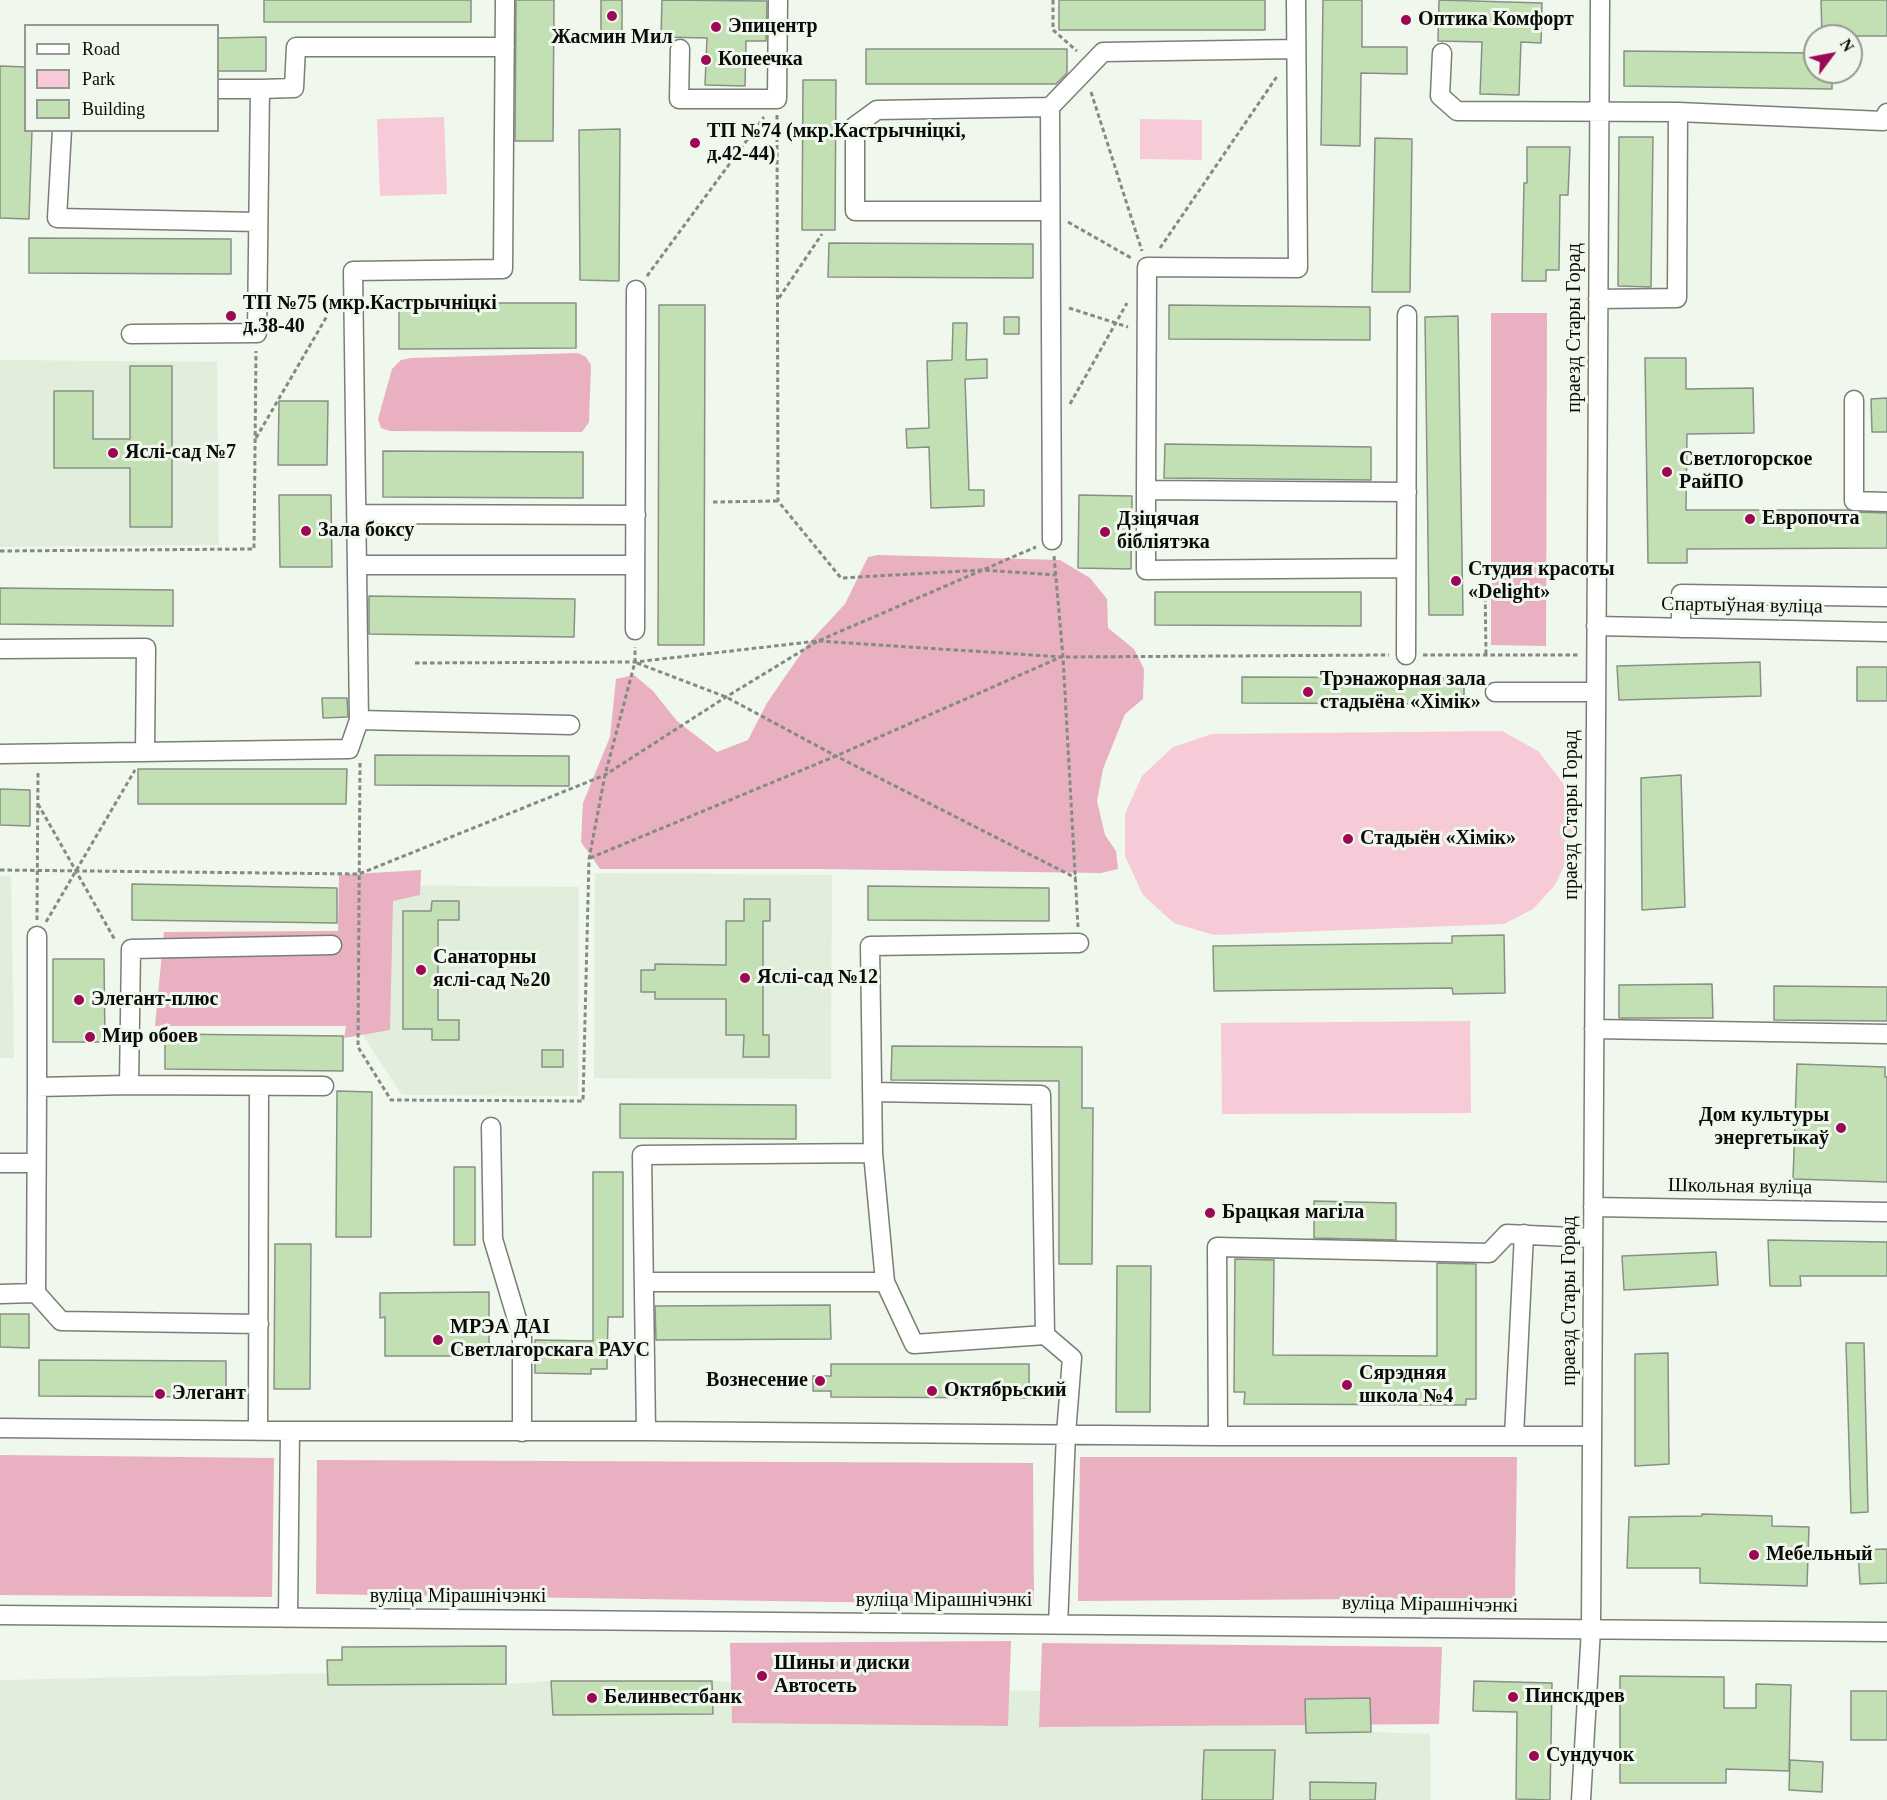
<!DOCTYPE html>
<html>
<head>
<meta charset="utf-8">
<style>
  body { margin:0 }
  #map { position:relative; width:1887px; height:1800px; overflow:hidden; background:#f0f7ec; font-family:"Times New Roman",serif }
  canvas { display:block }
  .legend { position:absolute; left:24px; top:24px; width:195px; height:108px; box-sizing:border-box; background:#f0f7ec; border:2px solid #949991; margin:0; padding:8px 10px; list-style:none; font-size:18px; color:#0a0c09 }
  .legend li { display:flex; align-items:center; gap:12px; height:30px }
  .legend b { width:30px; border:2px solid #949991 }
  .north { position:absolute; left:1803px; top:24px; width:60px; height:60px; box-sizing:border-box; background:#f0f7ec; border:2px solid #949991; border-radius:50%; rotate:58deg; font-size:16px; font-weight:700; line-height:24px; text-align:center; color:#0a0c09 }
  .north::after { content:''; display:block; margin:auto; width:21px; height:27px; background:#9d0854; clip-path:polygon(50% 0,100% 100%,50% 72%,0 100%) }
</style>
</head>
<body>
<div id="map">
<canvas width="1887" height="1800"></canvas>
<ul class="legend">
<li><b style="height:8px;background:#fff"></b>Road</li>
<li><b style="height:16px;background:#f6cad7"></b>Park</li>
<li><b style="height:16px;background:#c2e0b3"></b>Building</li>
</ul>
<div class="north">N</div>
</div>
<script>
const g = document.querySelector('canvas').getContext('2d');
g.lineJoin = 'round';
function fill(path, color) {
  g.fillStyle = color;
  g.fill(path, 'evenodd');
}
function stroke(path, color, width, dash) {
  g.strokeStyle = color;
  g.lineWidth = width;
  g.lineCap = dash ? 'butt' : 'round';
  g.setLineDash(dash || []);
  g.stroke(path);
}
function label(font, color, halo, rows, align = 'center') {
  g.font = font + ' "Times New Roman",serif';
  g.lineWidth = 6;
  g.setLineDash([]);
  g.textBaseline = 'middle';
  g.strokeStyle = halo;
  g.fillStyle = color;
  for (const [text, x, y, turn = 0] of rows) {
    g.save();
    g.translate(x, y);
    g.rotate((+turn || 0) * Math.PI / 180);
    g.textAlign = isNaN(turn) ? turn : align;
    if (halo) g.strokeText(text, 0, 0);
    g.fillText(text, 0, 0);
    g.restore();
  }
}
fill(new Path2D(`
  M0 360 217 362 219 545 0 547Z
  M595 873 832 875 831 1079 594 1078Z
  M0 876H11L14 1058H0Z
  M365 885 579 887 578 1096 402 1095 364 1037Z
  M506 1646 507 1684 551 1681H712L1305 1699 1371 1732 1430 1734 1431 1800H0V1680L327 1673V1660H342V1647Z`), '#e2eedc');
fill(new Path2D(`
  M444 117 447 194 380 196 377 119Z
  M1140 119 1202 120V160L1140 159Z
  M1502 731 1538 751 1563 783 1573 823 1569 855 1555 885 1533 909 1504 924 1214 935 1174 923 1143 895 1125 856V814L1142 776 1173 747 1212 734Z
  M1470 1021 1471 1113 1222 1114 1221 1023Z`), '#f6cad7');
fill(new Path2D(`
  M1491 313H1547L1546 646 1491 645Z
  M578 353 586 357 591 365 589 422 582 432 390 431 381 428 378 419 392 369 401 360 411 358Z
  M878 555 1060 560 1090 578 1107 599 1108 628 1134 649 1144 669 1143 699 1125 714 1103 769 1097 801 1105 835 1116 851 1118 869 1101 873 819 869H600L581 842 583 803 610 737 616 679 634 675 653 691 677 721 717 752 748 740 767 703 807 645 845 604 868 557Z
  M421 870 420 895 393 901 390 1030 344 1038 346 1026H155L164 932 338 931 339 875Z
  M0 1455 274 1458 272 1597 0 1595Z
  M1080 1457H1517L1515 1598 1078 1601Z
  M317 1460 1033 1463 1034 1605 316 1594Z
  M1011 1641 1008 1726 732 1723 730 1643Z
  M1042 1643 1442 1647 1439 1724 1039 1727Z`), '#e8b0c0');
const building = new Path2D(`
  M264 0H471V22H264Z
  M516 0H554L553 141H515Z
  M601 0H622V31H601Z
  M662 0 767 1 766 41H746L745 86 705 85 707 38 661 37Z
  M1059 0H1265V30H1059Z
  M1323 0H1362V47H1407V74L1361 73 1360 146 1321 145Z
  M1439 0 1542 3 1541 43 1521 42 1519 95 1480 94 1482 42 1438 41Z
  M1821 0H1887V36H1822Z
  M266 37V71H218V38Z
  M866 49H1067V73L1056 84H866Z
  M1624 51 1815 53V72H1832V89L1624 86Z
  M0 66 26 67V130H32L29 219 0 218Z
  M803 80H836L835 230H802Z
  M620 129 619 281 580 280 579 130Z
  M1619 137H1653L1651 287 1618 286Z
  M1375 138 1412 139 1410 292H1372Z
  M1527 147H1570L1568 195H1560L1559 270H1546V281H1522L1524 183H1527Z
  M29 238 231 239V274L29 273Z
  M829 243 1033 244V278L828 277Z
  M399 303H576V348L399 349Z
  M659 305H705L704 645H658Z
  M1169 305 1370 307V340L1169 339Z
  M1458 316 1463 615H1429L1425 317Z
  M1004 317H1019V334H1004Z
  M953 323H967L966 360 987 359V378L965 379 969 490H984V506L931 508 929 447 907 448 906 429 929 428 927 361 952 360Z
  M1645 358H1686V389L1753 388 1754 433 1687 434 1686 510H1847L1854 512 1887 513V548L1687 549V563H1648Z
  M130 366H172V527H130V468H54V391H93V439H130Z
  M1887 398V432H1872L1871 399Z
  M279 401H328L327 465H278Z
  M1165 444 1371 447V480L1164 478Z
  M383 451 583 452V498L383 497Z
  M279 495H331L332 567H280Z
  M1079 495 1132 496 1131 569 1078 568Z
  M0 588 173 590V626L0 624Z
  M1155 592H1361V626L1155 625Z
  M369 596 575 599 574 637 369 634Z
  M1760 662 1761 696 1619 700 1617 666Z
  M1857 667H1887V701H1857Z
  M1242 677 1464 678V704L1242 703Z
  M322 698H347L348 717 323 718Z
  M375 755 569 756V786L375 785Z
  M138 769H347L346 804H138Z
  M1681 775 1685 907 1642 910 1641 778Z
  M0 789 30 790V826L0 825Z
  M132 884 337 888V923L132 920Z
  M868 886 1049 888V921L868 920Z
  M744 899H770V921H763V1035H769V1057H743L744 1035H726V999H655V992H641V970H655V964L726 965V921H744Z
  M432 901H459V920H438V1020H459V1040H432V1029H403V911H431Z
  M1504 935 1505 993 1453 994 1452 988 1214 991 1213 946 1452 943V936Z
  M53 959H104L105 1042H53Z
  M1712 984 1713 1018H1619V985Z
  M1774 986 1887 987V1021L1774 1020Z
  M165 1034 343 1036V1071L165 1069Z
  M892 1046 1082 1047V1108H1093L1092 1264H1059V1081L891 1080Z
  M542 1050H563V1067H542Z
  M1797 1064 1885 1067V1077H1887V1182L1793 1179Z
  M337 1091 372 1092 371 1237H336Z
  M620 1104 796 1105V1139L620 1138Z
  M454 1167H475V1245H454Z
  M593 1172H623V1317H608L607 1369H591V1374L535 1373V1340L593 1341Z
  M1314 1201 1396 1203V1240L1314 1238Z
  M1768 1240 1887 1242V1276H1800L1801 1286H1770Z
  M275 1244H311L310 1389H274Z
  M1716 1252 1718 1285 1624 1290 1622 1256Z
  M1235 1259 1274 1260 1273 1355 1437 1356V1263L1476 1264V1399H1466V1405L1244 1404 1245 1392H1234Z
  M1117 1266H1151L1150 1412H1116Z
  M489 1292V1356H385V1317L380 1318V1293Z
  M830 1305 831 1339 656 1340 655 1306Z
  M0 1314H29V1348L0 1347Z
  M1846 1343H1864L1868 1512 1851 1513Z
  M1668 1353 1669 1464 1635 1466V1354Z
  M39 1360 226 1361V1397L39 1396Z
  M831 1364H1029V1398L831 1397V1391H813V1376H831Z
  M1702 1514 1772 1516V1526L1809 1527 1807 1586 1700 1583V1568H1627L1629 1517 1702 1516Z
  M1887 1549V1583L1860 1584 1858 1550Z
  M506 1646V1684L328 1685 327 1660H342V1647Z
  M1620 1676 1724 1677V1708H1756V1684L1791 1685 1789 1771 1726 1769V1783H1620Z
  M551 1681H712L713 1714 553 1715Z
  M1474 1681 1552 1683 1550 1800 1516 1799 1517 1712 1473 1711Z
  M1851 1691H1887V1740H1851Z
  M1370 1698 1371 1732 1306 1733 1305 1699Z
  M1204 1750H1275L1273 1800H1202Z
  M1790 1760 1823 1762 1822 1792 1789 1790Z
  M1310 1782 1376 1783 1375 1800H1310Z`);
fill(building, '#c2e0b3');
stroke(building, '#899086', 1.5);
const minor = new Path2D(`
  M1296 0 1298 268 1147 267 1146 490 1407 492
  M680 49 679 99H777L778 0
  M1442 53 1440 96 1457 111 1678 112
  M218 89H260
  M1050 107 877 110 855 126V211H1050
  M62 130 57 218 258 222
  M1598 299 1677 298 1678 112 1883 121 1887 113
  M131 334 257 333 260 89 294 88 296 47H505
  M1854 400V501L1887 502
  M1146 490V570L1406 568
  M356 514 636 515
  M1052 540 1050 107 1103 52 1296 49
  M357 565H635
  M1596 626 1887 632
  M1681 628V594L1887 597
  M635 630 636 290
  M0 649 146 648 145 752
  M1406 655 1407 315
  M1495 692H1595
  M359 720 353 271 503 269 505 0
  M0 754 349 749 359 720 570 725
  M37 936V1087L129 1085 324 1086
  M1594 1029 1887 1034
  M129 1085 131 949 332 945
  M37 1087 36 1293 61 1321 259 1324
  M872 1092 1041 1095 1045 1335 914 1344 885 1282
  M491 1127 493 1239 522 1336V1432
  M0 1163H36
  M1593 1207 1887 1212
  M644 1282H885L873 1153
  M0 1294 36 1293
  M1045 1335 1072 1358 1066 1434 1058 1625
  M0 1428 290 1431H646L1218 1436H1592
  M258 1431 259 1086
  M646 1431 642 1155 873 1153 870 946 1079 943
  M1218 1436 1217 1247 1489 1253 1507 1234 1593 1238
  M1514 1436 1524 1234
  M0 1615 1887 1632
  M288 1618 290 1431
  M1581 1800 1591 1629 1600 0`);
stroke(minor, '#797f75', 21);
stroke(new Path2D(`
  M1053 0V30L1077 51
  M1091 92 1142 251
  M777 115 778 501 841 578 982 570 1056 575
  M1068 222 1133 259
  M1160 248 1278 75
  M647 276 764 117
  M779 298 822 234
  M1069 308 1128 327
  M1070 404 1127 303
  M256 438 334 304
  M713 502 778 501
  M0 551 254 549 256 351
  M1054 556 1063 657 1078 927
  M1485 582 1486 655
  M1423 655H1578
  M415 663 635 662 818 641 1063 657 1389 655
  M637 663 726 697 836 756 1076 878
  M360 763 358 1047 391 1100 583 1101 589 859 605 775 635 662V647
  M38 804 115 940
  M590 858 836 756 1061 657
  M0 870 359 874 605 775 726 697 818 641 1036 547
  M37 920 38 770
  M46 922 135 770`), '#858a82', 3, [4.5, 3]);
stroke(minor, '#fff', 18);
for (const [x, y, r, color] of [
  [612,16,6,"#9d0854"],
  [1406,20,6,"#9d0854"],
  [716,27,6,"#9d0854"],
  [706,60,6,"#9d0854"],
  [695,143,6,"#9d0854"],
  [231,316,6,"#9d0854"],
  [113,453,6,"#9d0854"],
  [1667,472,6,"#9d0854"],
  [1750,519,6,"#9d0854"],
  [306,531,6,"#9d0854"],
  [1105,532,6,"#9d0854"],
  [1456,581,6,"#9d0854"],
  [1308,692,6,"#9d0854"],
  [1348,839,6,"#9d0854"],
  [421,970,6,"#9d0854"],
  [745,978,6,"#9d0854"],
  [79,1000,6,"#9d0854"],
  [90,1037,6,"#9d0854"],
  [1841,1128,6,"#9d0854"],
  [1210,1213,6,"#9d0854"],
  [438,1340,6,"#9d0854"],
  [820,1381,6,"#9d0854"],
  [1347,1385,6,"#9d0854"],
  [932,1391,6,"#9d0854"],
  [160,1394,6,"#9d0854"],
  [1754,1555,6,"#9d0854"],
  [762,1676,6,"#9d0854"],
  [1513,1697,6,"#9d0854"],
  [592,1698,6,"#9d0854"],
  [1534,1756,6,"#9d0854"]
]) {
  const dot = new Path2D();
  dot.arc(x, y, r, 0, 2 * Math.PI);
  g.fillStyle = color;
  g.fill(dot);
  stroke(dot, '#f0f7ec', 2);
}
label('bold 20px', '#0a0c09', '#f0f7ec', [
  ["Оптика Комфорт",1418,20],
  ["Эпицентр",728,27],
  ["Жасмин Мил",612,38,"center"],
  ["Копеечка",718,60],
  ["ТП №74 (мкр.Кастрычніцкі,",707,132],
  ["д.42-44)",707,155],
  ["ТП №75 (мкр.Кастрычніцкі",243,304],
  ["д.38-40",243,327],
  ["Яслі-сад №7",125,453],
  ["Светлогорское",1679,460],
  ["РайПО",1679,483],
  ["Европочта",1762,519],
  ["Дзіцячая",1117,520],
  ["бібліятэка",1117,543],
  ["Зала боксу",318,531],
  ["Студия красоты",1468,570],
  ["«Delight»",1468,593],
  ["Трэнажорная зала",1320,680],
  ["стадыёна «Хімік»",1320,703],
  ["Стадыён «Хімік»",1360,839],
  ["Санаторны",433,958],
  ["яслі-сад №20",433,981],
  ["Яслі-сад №12",757,978],
  ["Элегант-плюс",91,1000],
  ["Мир обоев",102,1037],
  ["Дом культуры",1829,1116,"right"],
  ["энергетыкаў",1829,1139,"right"],
  ["Брацкая магіла",1222,1213],
  ["МРЭА ДАІ",450,1328],
  ["Светлагорскага РАУС",450,1351],
  ["Сярэдняя",1359,1374],
  ["школа №4",1359,1397],
  ["Вознесение",808,1381,"right"],
  ["Октябрьский",944,1391],
  ["Элегант",172,1394],
  ["Мебельный",1766,1555],
  ["Шины и диски",774,1664],
  ["Автосеть",774,1687],
  ["Пинскдрев",1525,1697],
  ["Белинвестбанк",604,1698],
  ["Сундучок",1546,1756]
], 'left');
label('20px', '#0a0c09', '#f0f7ec', [
  ["праезд Стары Горад",1575,328,-90],
  ["Спартыўная вуліца",1742,606,1],
  ["праезд Стары Горад",1572,815,-90],
  ["Школьная вуліца",1740,1187,1],
  ["праезд Стары Горад",1570,1301,-90],
  ["вуліца Мірашнічэнкі",458,1597],
  ["вуліца Мірашнічэнкі",944,1601],
  ["вуліца Мірашнічэнкі",1430,1605,1]
]);
</script>
</body>
</html>
